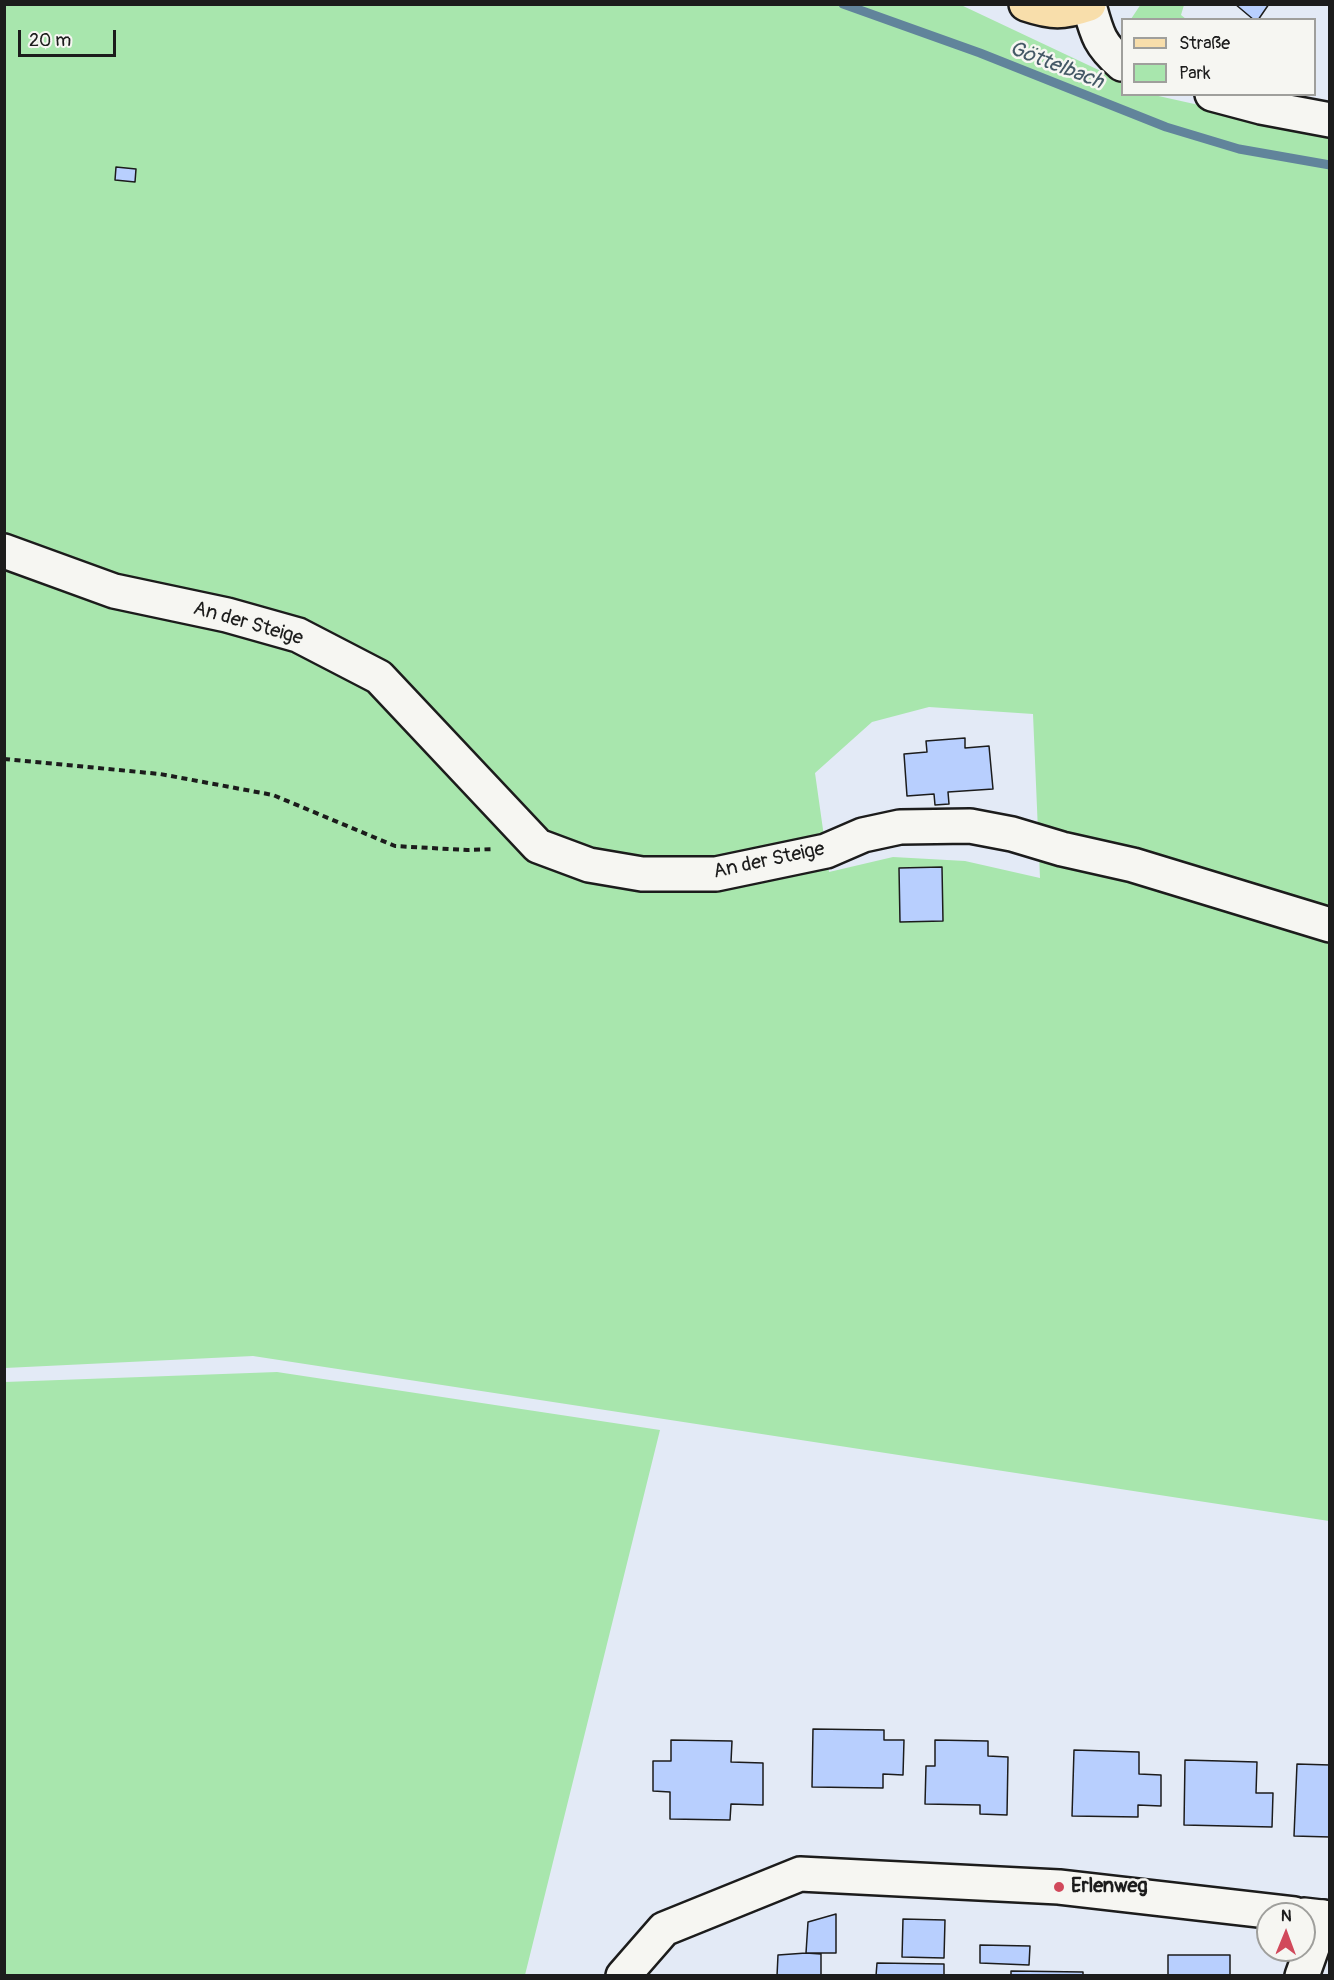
<!DOCTYPE html>
<html>
<head>
<meta charset="utf-8">
<style>
  body { margin:0 }
  #map { position:relative; width:1334px; height:1980px; overflow:hidden; background:#e3eaf6; font-family:Pangolin,sans-serif }
  canvas { display:block }
  .frame { position:absolute; inset:0; border:6px solid #1c1c1c; pointer-events:none }
  .legend { position:absolute; left:1121px; top:18px; width:195px; height:78px; box-sizing:border-box; background:#f6f6f2; border:2px solid #9f9f9c; margin:0; padding:8px 10px; list-style:none; font-size:18px; color:#1c1c1c }
  .legend li { display:flex; align-items:center; gap:12px; height:30px }
  .legend b { width:30px; border:2px solid #9f9f9c }
  .north { position:absolute; left:1256px; top:1902px; width:60px; height:60px; box-sizing:border-box; background:#f6f6f2; border:2px solid #9f9f9c; border-radius:50%; rotate:1deg; font-size:16px; font-weight:700; line-height:24px; text-align:center; color:#1c1c1c }
  .north::after { content:''; display:block; margin:auto; width:21px; height:27px; background:#d1495b; clip-path:polygon(50% 0,100% 100%,50% 72%,0 100%) }
  .scale { position:absolute; left:18px; top:30px; width:98px; height:27px; box-sizing:border-box; border:3px solid #1c1c1c; border-top:0; padding-left:8px; font-size:18px; line-height:21px; white-space:nowrap; color:#1c1c1c; -webkit-text-stroke:4px #f6f6f2; paint-order:stroke }
</style>
</head>
<body>
<div id="map">
<canvas width="1334" height="1980"></canvas>
<div class="frame"></div>
<ul class="legend">
<li><b style="height:8px;background:#f8deab"></b>Straße</li>
<li><b style="height:16px;background:#a8e6ad"></b>Park</li>
</ul>
<div class="north">N</div>
<div class="scale">20 m</div>
</div>
<script>
const g = document.querySelector('canvas').getContext('2d');
g.lineJoin = 'round';
function fill(path, color) {
  g.fillStyle = color;
  g.fill(path, 'evenodd');
}
function stroke(path, color, width, dash) {
  g.strokeStyle = color;
  g.lineWidth = width;
  g.lineCap = dash ? 'butt' : 'round';
  g.setLineDash(dash || []);
  g.stroke(path);
}
function label(font, color, halo, rows, align = 'center') {
  g.font = font + ' Pangolin,sans-serif';
  g.lineWidth = 5;
  g.setLineDash([]);
  g.textBaseline = 'middle';
  g.strokeStyle = halo;
  g.fillStyle = color;
  for (const [text, x, y, turn = 0] of rows) {
    g.save();
    g.translate(x, y);
    g.rotate((+turn || 0) * Math.PI / 180);
    g.textAlign = isNaN(turn) ? turn : align;
    if (halo) g.strokeText(text, 0, 0);
    g.fillText(text, 0, 0);
    g.restore();
  }
}
fill(new Path2D(`
  M1141 4 1184 5 1181 15 1186 19H1131Z
  M4 5H961L1122 81V94L1154 95 1329 134V1521L253 1356 5 1368 4 557 16 540 4 534ZM929 707 1033 714 1040 878 965 861 893 857 829 872 815 773 872 722Z
  M277 1372 660 1430 525 1975H5V1382Z`), '#a8e6ad');
stroke(new Path2D(`
  M843 4 980 53 1166 127 1239 149 1330 165`), '#61849b', 9);
const building = new Path2D(`
  M1235 4H1269L1258 20H1254Z
  M116 167 136 169 135 182 115 180Z
  M965 738V748L989 746 993 789 948 792 949 804 935 805 934 794 907 796 904 754 927 752 926 741Z
  M942 867 943 921 900 922 899 868Z
  M813 1729 884 1730V1740H904L903 1775 883 1774V1788L812 1787Z
  M671 1740 732 1741 731 1762 763 1763V1805L731 1804 730 1820 670 1819V1792L653 1791V1761H671Z
  M935 1740 988 1741V1756L1008 1757 1007 1815 980 1814V1805L925 1804 926 1766H935Z
  M1074 1750 1139 1752V1774L1161 1775V1806L1138 1805V1817L1072 1816Z
  M1185 1760 1257 1762 1256 1793H1273L1272 1827 1184 1825Z
  M1297 1764 1330 1765V1837L1294 1836Z
  M836 1914V1953H806L808 1922Z
  M903 1919 945 1920 944 1958 902 1957Z
  M980 1945 1030 1946 1029 1965 980 1963Z
  M806 1953 821 1954V1976H777L778 1955Z
  M1168 1955H1230V1976H1168Z
  M877 1963 944 1964V1976H876Z
  M1011 1971 1083 1972V1976H1011Z`);
fill(building, '#b8cffe');
stroke(building, '#1c1c1c', 1.5);
const minor = new Path2D(`
  M1089 5C1097 34 1099 44 1122 64
  M1212 94 1261 107 1330 120
  M4 551 114 591 227 615 298 635 379 677 538 846 589 865 642 874H716L826 851 863 835 900 827 970 826 1012 834 1062 849 1133 865 1330 925
  M1302 1976 1323 1917`);
const tertiary = new Path2D(`
  M1304 1915 1330 1918
  M623 1976 664 1929 800 1874 1059 1887 1294 1914`);
const primary = new Path2D(`
  M1026 4C1053 13 1062 13 1089 4`);
stroke(minor, '#1c1c1c', 38);
stroke(tertiary, '#1c1c1c', 38);
stroke(primary, '#1c1c1c', 38);
stroke(new Path2D(`
  M4 759 160 774 273 795 395 846 467 850 495 849`), '#1c1c1c', 4, [6, 4.5]);
stroke(minor, '#f6f6f2', 33);
stroke(tertiary, '#f6f6f2', 33);
stroke(primary, '#f8deab', 33);
for (const [x, y, r, color] of [
  [1059,1887,6,"#d1495b"]
]) {
  const dot = new Path2D();
  dot.arc(x, y, r, 0, 2 * Math.PI);
  g.fillStyle = color;
  g.fill(dot);
  stroke(dot, '#f6f6f2', 2);
}
label('20px', '#1c1c1c', '#f6f6f2', [
  ["An der Steige",248,624,16],
  ["An der Steige",769,861,-12]
]);
label('bold 20px', '#1c1c1c', '#f6f6f2', [
  ["Erlenweg",1071,1887]
], 'left');
label('italic 21px', '#445966', '#f6f6f2', [
  ["Göttelbach",1056,66,21]
]);
</script>
</body>
</html>
